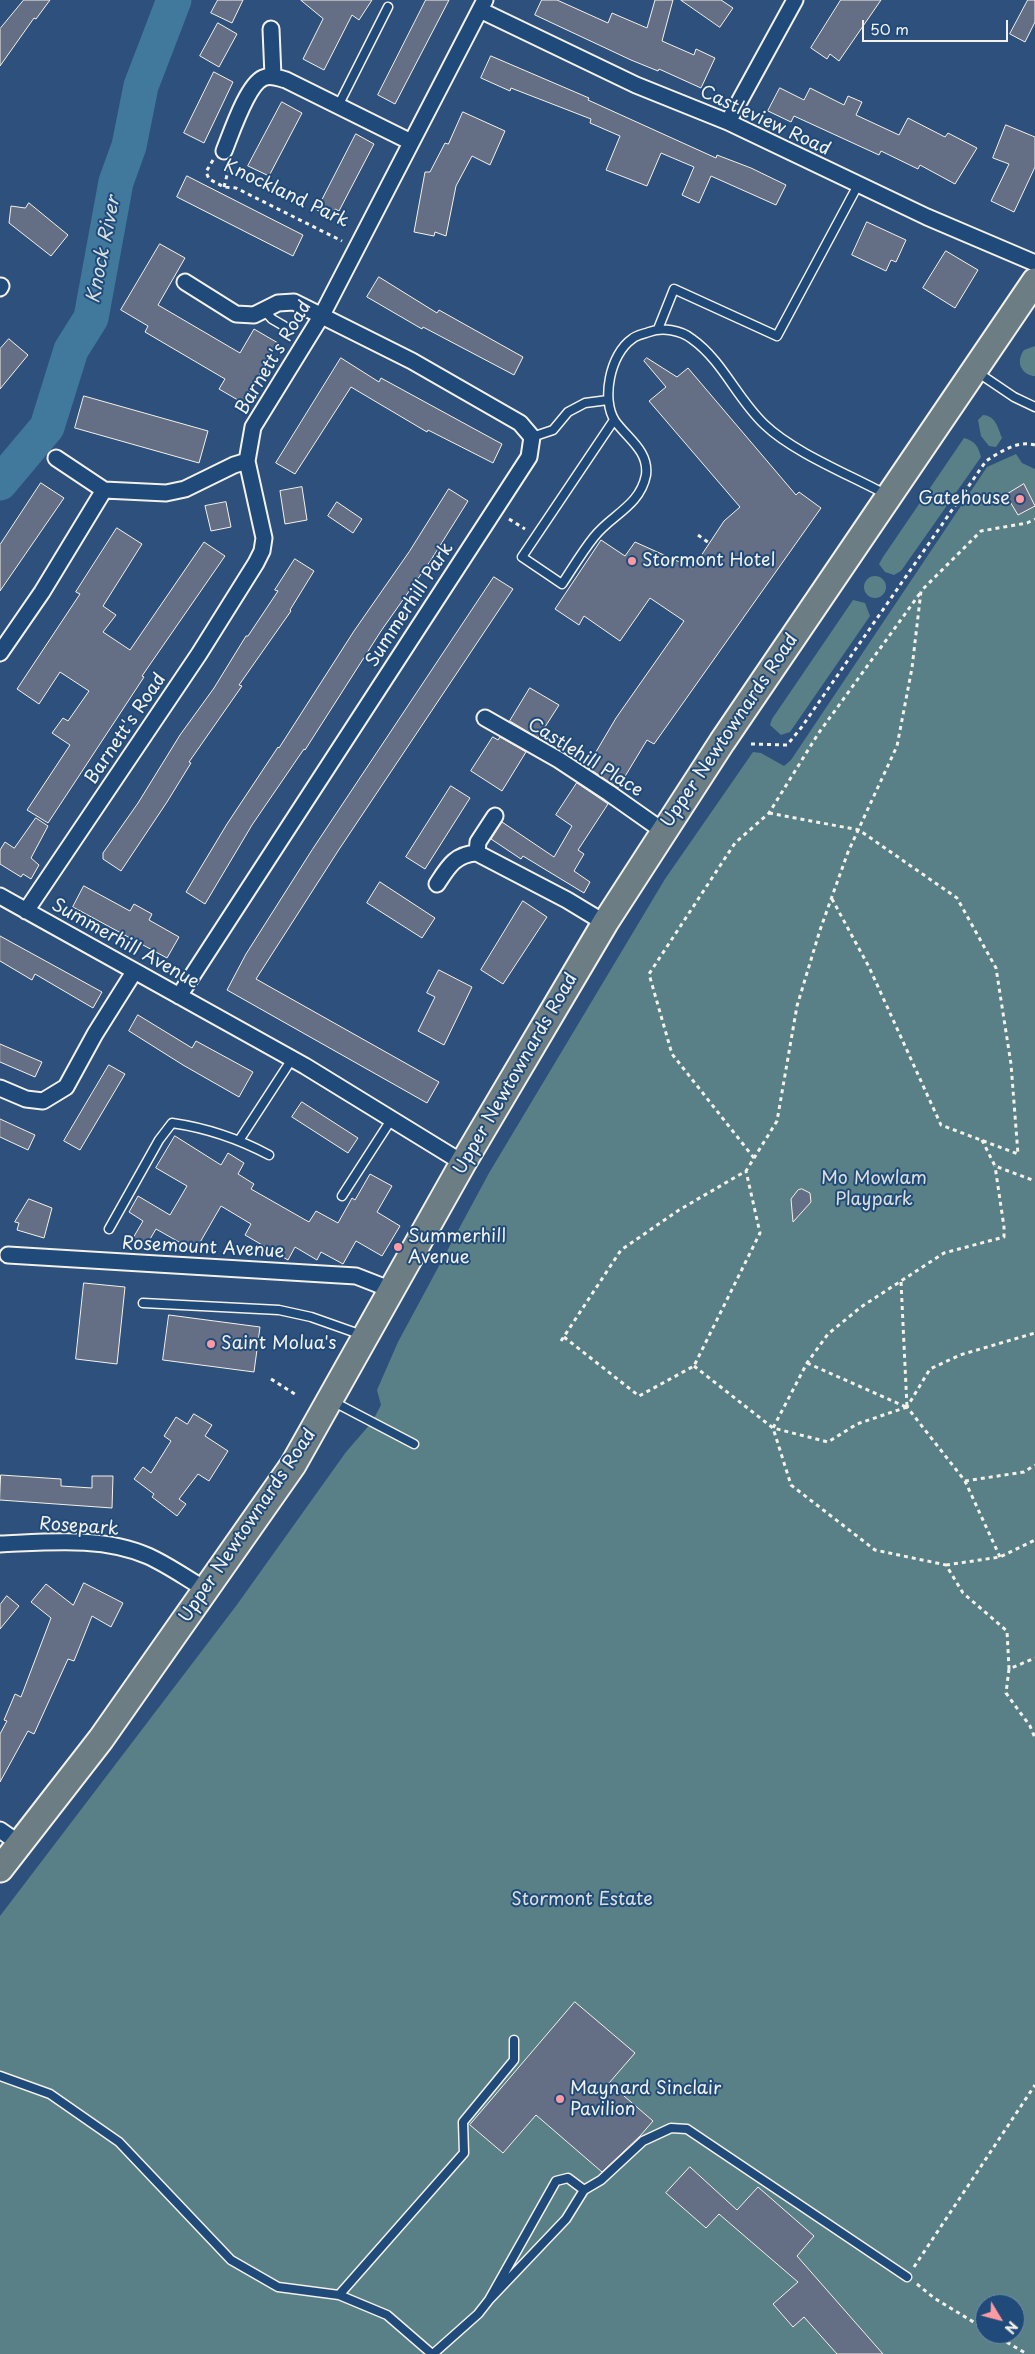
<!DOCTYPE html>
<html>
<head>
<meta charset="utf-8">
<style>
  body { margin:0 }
  #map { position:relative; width:1035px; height:2354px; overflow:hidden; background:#2d517c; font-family:"Playpen Sans",sans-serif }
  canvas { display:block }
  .north { position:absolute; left:975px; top:2294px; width:50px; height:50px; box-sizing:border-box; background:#1f4a7a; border:1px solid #748da6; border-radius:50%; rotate:127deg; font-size:14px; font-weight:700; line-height:20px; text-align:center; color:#f4f1e8 }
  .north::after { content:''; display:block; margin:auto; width:18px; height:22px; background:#ff9aa2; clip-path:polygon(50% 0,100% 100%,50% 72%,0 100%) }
  .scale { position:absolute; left:862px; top:20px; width:146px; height:22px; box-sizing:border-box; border:2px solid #f4f1e8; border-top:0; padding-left:6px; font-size:15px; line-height:18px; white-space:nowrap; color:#f4f1e8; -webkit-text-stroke:4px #1f4a7a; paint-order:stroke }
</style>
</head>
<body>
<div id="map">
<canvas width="1035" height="2354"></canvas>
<div class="north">N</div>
<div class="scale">50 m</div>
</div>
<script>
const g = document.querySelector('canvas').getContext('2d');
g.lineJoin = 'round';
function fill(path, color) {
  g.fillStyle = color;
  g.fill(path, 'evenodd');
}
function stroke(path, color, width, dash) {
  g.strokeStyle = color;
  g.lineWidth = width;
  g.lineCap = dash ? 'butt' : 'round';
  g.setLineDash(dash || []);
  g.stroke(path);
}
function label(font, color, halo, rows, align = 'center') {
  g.font = font + ' "Playpen Sans",sans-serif';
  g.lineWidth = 4;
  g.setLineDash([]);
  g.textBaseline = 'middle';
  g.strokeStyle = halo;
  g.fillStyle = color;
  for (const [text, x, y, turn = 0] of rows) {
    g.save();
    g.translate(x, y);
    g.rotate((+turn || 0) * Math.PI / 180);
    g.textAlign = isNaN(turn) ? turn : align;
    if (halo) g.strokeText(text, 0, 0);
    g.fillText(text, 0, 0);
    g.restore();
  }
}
fill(new Path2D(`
  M1035 346V376H1033C1020 373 1016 361 1024 350Z
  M983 415C996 416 998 428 1002 438L996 447 989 446 981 436 978 420Z
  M964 438C975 441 978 446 981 457L901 571 894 575 885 572 879 564 883 557Z
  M1016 454 1022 463 1035 469V2354H0V1916L236 1606 346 1452 372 1422 381 1405 377 1390 398 1342 489 1173 665 879 753 752 761 753 784 766 791 760 987 467ZM985 2304H1015V2334H985Z
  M864 587a11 11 0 1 1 22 0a11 11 0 1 1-22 0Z
  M853 600 865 603 870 616 790 732 781 735 770 725 772 719Z`), '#588086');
stroke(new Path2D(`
  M0 483 47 427 71 350 91 318 116 182 129 146 141 86 174 0`), '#41799d', 35);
const building = new Path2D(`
  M24 0H50L36 19 34 18 0 66V29Z
  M218 0H243L232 23 211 13Z
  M301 0H372L359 20 352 15 324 70 303 59 323 19Z
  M426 0H449L395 104 378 95Z
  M542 0H557L608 23 612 13 647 28 655 0H673L662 41 694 55 696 49 715 58 701 88 659 69 658 71 631 60 535 15Z
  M681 0H721L733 8 720 27Z
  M841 0H881L839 61 830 54 827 59 811 48Z
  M1028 0H1035V22L1025 42 1010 34Z
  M218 23 237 34 219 67 200 56Z
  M491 56 589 98 588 100 716 158 717 155 751 168 786 185 776 205 711 176 699 203 682 195 694 167 661 153 647 186 606 170 620 136 590 123 591 119 511 88 510 91 481 78Z
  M214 72 233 82 204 143 184 133Z
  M780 88 804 100 810 88 844 105 848 96 862 102 856 115 899 135 908 118 945 137 948 133 977 148 955 184 920 165 918 169 881 151 879 155 794 116 791 122 768 111Z
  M282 102 302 113 269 176 248 166Z
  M463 112 505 131 490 165 472 156 456 186 446 236 435 232 434 236 414 232 425 172H430L445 143 448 144Z
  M1006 125 1035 137V167L1014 212 991 201 1009 164 993 158Z
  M356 134 374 144 339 211 335 209 330 217 317 210Z
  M187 176 303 235 293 256 177 197Z
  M29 203 68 235 51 256 9 223 11 206 25 208Z
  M867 222 906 240 896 262 891 260 886 271 852 255Z
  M160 244 185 258 158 305 240 353 254 329 278 343 243 403 219 389 225 379 145 332 148 326 121 310Z
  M946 251 978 270 955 308 923 288Z
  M379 277 437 313 439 310 523 357 514 375 423 327 422 329 367 297Z
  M9 339 28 355 0 389V349Z
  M341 358 379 382 381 378 502 444 493 463 428 430 427 432 351 387 295 474 276 463Z
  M647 358 677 377 688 368 796 495 799 492 821 508 654 744 647 740 618 788 587 767 616 718 684 621 650 598 620 641 584 616 579 625 555 609 601 540 625 556 635 542 693 568 724 521 740 507 649 401 666 387 644 361Z
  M84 396 208 431 199 463 75 428Z
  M41 483 64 498 0 591V545Z
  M1024 484 1035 506 1018 515 1006 495Z
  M302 487 307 520 285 524 280 491Z
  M449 489 468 501 431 560 381 631 305 750 304 749 252 825 205 904 186 892 227 824 278 747 279 748 354 631 409 552Z
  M226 502 231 527 211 531 205 506Z
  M337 502 362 519 353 533 328 516Z
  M117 528 142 544 103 606 116 615 103 632 130 650 204 542 225 556 142 676 144 677 48 823 27 810 70 745 52 733 63 718 68 721 89 691 60 672 39 704 17 689 80 594 76 592Z
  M295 559 314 571 290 610 291 611 239 685 242 686 189 762 191 763 167 802 121 871 103 859V853L138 803 180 735 214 688 246 636H248L278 591 275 590Z
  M494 577 513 589 338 851 256 979 439 1082 427 1103 227 990 246 954 312 850Z
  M530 688 559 705 538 738 510 721Z
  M493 737 498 740 500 737 526 752 502 791 471 771Z
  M577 783 608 804 578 850 584 854 574 871 590 882 584 893 523 856 521 859 491 839 502 822 554 857 572 826 556 815Z
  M451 786 470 798 425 869 406 857Z
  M36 818 48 826 31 858 39 865 31 879 23 874 21 877 0 864V850L5 842 14 848Z
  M380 882 435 918 422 938 367 903Z
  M84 886 130 911 134 904 152 914 149 920 179 937 167 958 73 907Z
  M523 901 547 917 503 984 481 970Z
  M0 936 102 992 93 1008 35 974 32 980 0 961Z
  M439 970 472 987 444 1045 418 1031 435 997 427 993Z
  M138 1015 192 1048 196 1041 253 1072 239 1097 183 1065 129 1031Z
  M0 1044 42 1062 35 1077 0 1062Z
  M109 1065 125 1074 80 1150 64 1141Z
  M302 1102 358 1138 348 1153 292 1117Z
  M0 1119 35 1135 28 1150 0 1137Z
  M175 1136 221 1165 228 1153 244 1163 238 1174 254 1184 251 1189 309 1222 316 1211 338 1223 352 1198 355 1200 370 1174 392 1186 377 1212 400 1226 382 1256 356 1241 343 1264 321 1252 317 1260 295 1247 288 1260 245 1235 251 1224 221 1206 195 1251 156 1229 146 1246 133 1238 143 1221 129 1212 138 1196 170 1215 187 1186 156 1168Z
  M802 1189 810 1193 811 1202 793 1222 791 1199 798 1190Z
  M29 1199 52 1208 44 1238 17 1230 19 1223 15 1222Z
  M84 1283 125 1287 117 1364 76 1359Z
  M169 1315 260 1327 254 1372 163 1360Z
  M194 1414 212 1425 205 1436 228 1451 209 1481 198 1474 179 1499 186 1504 177 1516 152 1497 154 1494 134 1479 143 1467 151 1473 171 1441 164 1436 176 1417 187 1424Z
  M1 1475 61 1479V1486L92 1488V1476H113L112 1508 0 1500Z
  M84 1583 123 1603 111 1627 92 1616 74 1661 68 1659 34 1734 28 1731 0 1782V1734L7 1721 4 1720 15 1694 21 1697 51 1618 31 1602 46 1584 73 1605Z
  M7 1596 19 1606 0 1629V1605Z
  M575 2002 635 2053 609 2083 653 2121 640 2136 602 2172 536 2115 503 2153 470 2125Z
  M690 2167 737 2210 758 2187 814 2236 797 2256 883 2354H837L804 2317 793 2327 773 2304 798 2282 719 2214 706 2228 666 2193Z`);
fill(building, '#646e84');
stroke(building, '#f4f1e8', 1);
const service = new Path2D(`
  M338 106 388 7
  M264 310 272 319 284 326
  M658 329 674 289 777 336 858 185
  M977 372 1014 397 1035 407
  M614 420 522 557 562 584C572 569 582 552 594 537 611 515 640 506 646 475 649 451 628 439 615 421 601 400 610 354 632 339 636 335 644 334 649 332 662 327 681 330 692 339 723 361 737 399 765 425 793 452 850 475 885 494
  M532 437 553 430 568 412 585 403 608 400
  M240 1139 292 1059
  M342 1196 391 1120
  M109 1229 159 1140 172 1123C207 1128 237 1138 269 1155
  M143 1303 279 1310 311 1317 362 1335
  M332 1401 414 1444
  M0 2076 50 2094 119 2142 231 2260 278 2287 339 2295 387 2315 432 2354
  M584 2190 601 2180 643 2141 671 2128 687 2129 907 2277
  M339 2295 464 2153 463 2122 514 2060V2040
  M433 2354 478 2314 489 2300 566 2219 584 2190 568 2178 556 2181 489 2300`);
const minor = new Path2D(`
  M480 10 636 85 728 122 927 217 1035 263
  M271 29 273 76
  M728 122 795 0
  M224 151C231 134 247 85 263 78 271 74 278 78 286 80L411 142
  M0 288 1 286
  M56 458 104 490 166 493 185 489 234 465 247 461
  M0 653 42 592 104 490
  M485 718 559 760 609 793 663 831
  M477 853 478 842 495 816
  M437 884C448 867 455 854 477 853L567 900 605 923
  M0 896 305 1066 463 1163
  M26 911 199 654 256 563 262 551 264 538 247 461 253 427 322 315 485 0
  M179 996 529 457 532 437 520 423 412 361 294 302 278 303 254 315 236 314 185 282
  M0 1088 26 1099 43 1101 66 1087 95 1034 134 972
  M8 1255 356 1276 392 1290
  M0 1544C48 1542 103 1536 148 1556 168 1565 186 1578 205 1589
  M0 1830 20 1844`);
const trunk = new Path2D(`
  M0 1869 101 1739 293 1465 463 1163 605 923 722 742 1035 281`);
stroke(service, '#f4f1e8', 11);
stroke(minor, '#f4f1e8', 19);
stroke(trunk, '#f4f1e8', 29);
stroke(new Path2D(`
  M213 160 206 172 209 179 224 187 236 188 342 241
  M224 187 229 167
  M509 519 525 529
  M698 535 709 543
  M751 744 787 745 801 728 986 461C1000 452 1017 440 1035 445
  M769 813 859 830 957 898 996 968 1011 1064 1018 1154 941 1125 869 967 832 899
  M982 1140 995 1166 1035 1181
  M754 1158 672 1054 649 974 735 843 769 813 818 734 921 592
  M901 1282 907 1407
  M564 1337 639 1396 694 1366 760 1233 746 1171
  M561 1341 621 1250 679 1210 746 1171 777 1121 797 1006 820 930 848 852 897 746 912 668 921 591 981 531 1027 523 1035 519
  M807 1363 906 1407
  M694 1366 773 1428 791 1485 875 1550 946 1565 963 1593 1007 1631 1009 1669 1035 1658
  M271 1379 298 1396
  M907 1407 857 1424 828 1442 773 1428 807 1363 828 1334 861 1307 944 1253 1004 1237V1227L995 1166
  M965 1481 1024 1472 1035 1465
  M1000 1557 965 1481 907 1407 930 1369 960 1355 1035 1333
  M946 1565 1000 1557 1035 1540
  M1009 1669 1006 1693 1030 1726 1035 1738
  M914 2267 1035 2085
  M917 2284 934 2298 985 2329
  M993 2334 1027 2354`), '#f4f1e8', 3, [4, 4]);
stroke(service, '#1f4a7a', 8);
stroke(minor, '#1f4a7a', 15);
stroke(trunk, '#6c7e84', 25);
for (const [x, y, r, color] of [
  [1020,499,5,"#ff9aa2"],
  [632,561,5,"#ff9aa2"],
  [398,1247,5,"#ff9aa2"],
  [211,1344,5,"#ff9aa2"],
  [560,2099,5,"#ff9aa2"]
]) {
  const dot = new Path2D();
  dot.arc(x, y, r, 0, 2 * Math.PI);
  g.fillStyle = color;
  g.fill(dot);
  stroke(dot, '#1f4a7a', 2);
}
label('18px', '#f4f1e8', '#1f4a7a', [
  ["Castleview Road",765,121,25],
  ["Knockland Park",286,194,25],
  ["Barnett's Road",274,358,-59],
  ["Summerhill Park",410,605,-57],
  ["Barnett's Road",126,729,-56],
  ["Upper Newtownards Road",730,731,-56],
  ["Castlehill Place",585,758,32],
  ["Summerhill Avenue",125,944,29],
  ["Upper Newtownards Road",516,1074,-60],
  ["Rosemount Avenue",203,1248,3],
  ["Upper Newtownards Road",248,1526,-56],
  ["Rosepark",79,1527,4]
]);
label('18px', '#f4f1e8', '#1f4a7a', [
  ["Gatehouse",1010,499,"right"],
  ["Stormont Hotel",642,561],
  ["Summerhill",408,1237],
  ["Avenue",408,1258],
  ["Saint Molua's",221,1344],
  ["Maynard Sinclair",570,2089],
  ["Pavilion",570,2110]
], 'left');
label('18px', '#dde0d9', '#1f4a7a', [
  ["Mo Mowlam",874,1179],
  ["Playpark",874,1200],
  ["Stormont Estate",582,1900]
]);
label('italic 19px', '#d9dfdd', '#1f4a7a', [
  ["Knock River",104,250,-79]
]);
</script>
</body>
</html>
